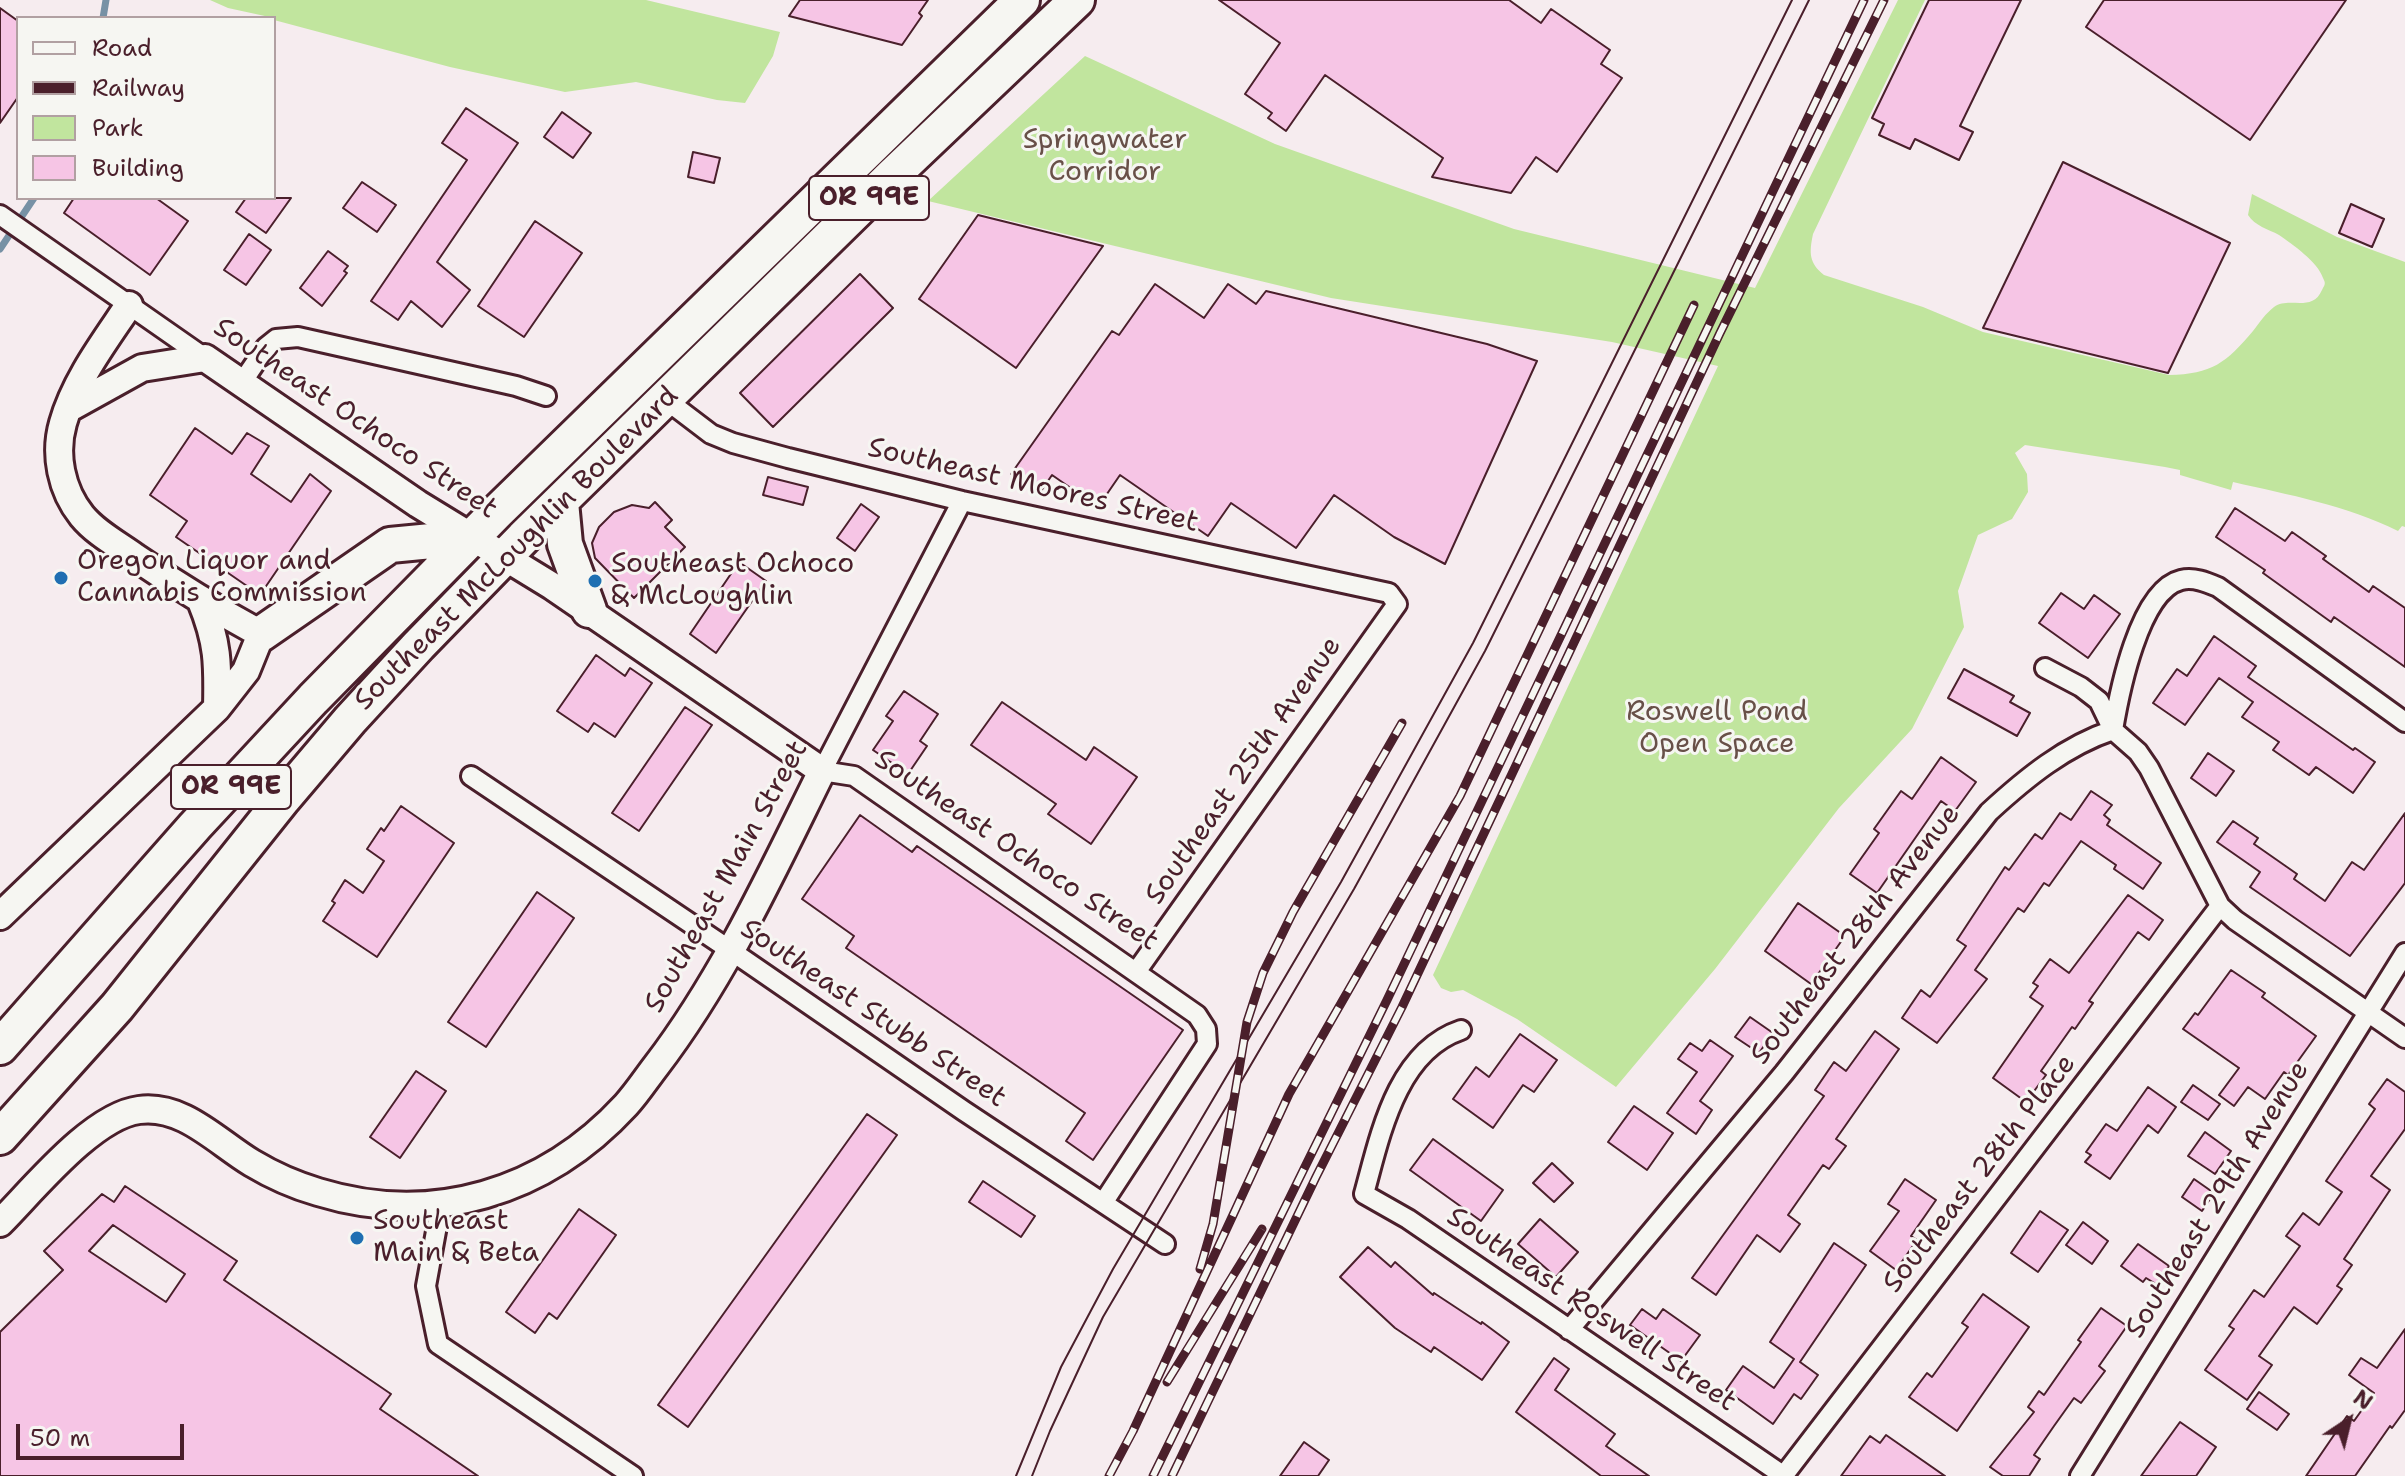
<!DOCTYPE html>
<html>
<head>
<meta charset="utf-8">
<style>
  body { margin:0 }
  #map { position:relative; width:2405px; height:1476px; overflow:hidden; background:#f6ecef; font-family:"Shantell Sans",sans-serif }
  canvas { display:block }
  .legend { position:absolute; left:16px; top:16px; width:260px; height:184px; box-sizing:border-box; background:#f6f6f2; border:2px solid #b1a0a2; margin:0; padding:10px 14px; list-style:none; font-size:24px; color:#4a1f2b }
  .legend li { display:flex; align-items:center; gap:16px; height:40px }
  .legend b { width:40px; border:2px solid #b1a0a2 }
  .north { position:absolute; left:2309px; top:1380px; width:80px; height:80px; -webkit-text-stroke:6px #f6f6f2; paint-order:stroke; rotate:35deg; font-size:22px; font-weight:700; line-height:32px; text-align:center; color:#4a1f2b }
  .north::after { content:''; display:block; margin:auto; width:28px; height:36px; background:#4a1f2b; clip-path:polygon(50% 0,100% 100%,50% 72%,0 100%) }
  .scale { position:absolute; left:16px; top:1424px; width:168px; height:36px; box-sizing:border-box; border:4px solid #4a1f2b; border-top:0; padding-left:10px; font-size:24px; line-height:28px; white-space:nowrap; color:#4a1f2b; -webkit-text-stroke:6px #f6f6f2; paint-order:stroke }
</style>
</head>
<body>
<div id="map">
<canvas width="2405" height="1476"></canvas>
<ul class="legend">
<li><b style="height:10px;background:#f6f6f2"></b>Road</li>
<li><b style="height:10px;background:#4a1f2b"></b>Railway</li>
<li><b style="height:22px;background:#c1e59e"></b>Park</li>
<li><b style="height:22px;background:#f6c5e5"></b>Building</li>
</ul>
<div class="north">N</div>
<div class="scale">50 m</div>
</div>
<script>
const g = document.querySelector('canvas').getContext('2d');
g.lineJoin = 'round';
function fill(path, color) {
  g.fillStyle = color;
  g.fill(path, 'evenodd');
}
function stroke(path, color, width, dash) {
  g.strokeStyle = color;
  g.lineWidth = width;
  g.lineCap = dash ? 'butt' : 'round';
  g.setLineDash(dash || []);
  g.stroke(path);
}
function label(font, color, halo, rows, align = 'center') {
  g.font = font + ' "Shantell Sans",sans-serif';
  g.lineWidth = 6;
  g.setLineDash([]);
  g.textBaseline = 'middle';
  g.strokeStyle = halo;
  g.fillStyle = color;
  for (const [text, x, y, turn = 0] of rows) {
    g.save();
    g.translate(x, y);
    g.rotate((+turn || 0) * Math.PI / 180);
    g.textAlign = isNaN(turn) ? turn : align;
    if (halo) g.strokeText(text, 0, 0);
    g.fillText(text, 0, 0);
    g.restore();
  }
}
fill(new Path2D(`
  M210 0H646L780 32 773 56 745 103 717 100 636 82 565 92 450 67 274 20V18L228 8Z
  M1898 0H1925L1813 234C1809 253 1809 263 1824 275L1923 307 1983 332 2169 375C2212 374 2226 363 2253 331 2259 323 2266 313 2274 307 2289 296 2312 313 2322 290 2325 284 2326 284 2323 278 2318 262 2292 244 2279 235 2268 229 2255 226 2248 215L2252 194 2337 237 2405 262V527L2402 526 2398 531C2346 505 2289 495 2233 482L2231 490 2180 475V470L2165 467 2025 445 2015 453 2027 474 2028 492 2012 519 1978 535 1958 591 1964 627 1912 729 1839 808 1715 969 1616 1087 1517 1019 1463 990 1451 992 1441 988 1433 975 1718 366 1612 342 1331 298 928 201 1085 56 1275 144 1514 229 1755 288Z`), '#c1e59e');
stroke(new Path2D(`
  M103 18 106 0
  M0 249 34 198`), '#7791a5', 7);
const building = new Path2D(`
  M800 0H928L919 13 922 16 902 45 789 16Z
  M1219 0H1509L1541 23 1551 9 1610 50 1601 64 1622 78 1557 172 1536 157 1511 193 1432 177 1443 158 1325 75 1286 131 1268 118 1272 113 1245 94 1280 43Z
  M1929 0H2021L1960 126 1973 132 1959 160 1915 139 1910 149 1879 135 1884 124 1872 118Z
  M2104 0H2346L2250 140 2086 27Z
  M0 8 18 21V97L0 123Z
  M466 108 518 143 437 262 470 290 442 327 411 301 398 320 371 301 467 160 442 143Z
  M562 112 591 133 573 158 544 137Z
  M693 152 720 158 714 183 688 177Z
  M2063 162 2230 243 2168 373 1983 328Z
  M362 182 396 205 377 232 343 208Z
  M74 198H156L188 221 150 275 64 213Z
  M246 198H291L266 233 236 212Z
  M2351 204 2384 219 2372 247 2339 233Z
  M978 215 1103 246 1016 368 919 299Z
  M535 221 582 253 524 337 478 306Z
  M249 234 271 250 246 285 224 270Z
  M328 251 348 266 344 271 347 273 322 306 300 288Z
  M860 274 893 308 773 427 740 393Z
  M1155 284 1204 318 1228 284 1256 304 1266 291 1487 344 1537 361 1445 564 1394 537 1334 495 1296 548 1231 503 1208 536 1120 475 1098 507 1052 475 1039 494 1011 474 1112 331 1119 335Z
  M195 428 232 454 247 433 269 446 251 474 291 502 310 474 331 491 260 595 176 537 187 521 150 495Z
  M768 477 808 487 803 505 763 495Z
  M655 502 672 520 665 527 685 547 634 598 595 558 592 543 599 527 614 512 632 505 649 508Z
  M861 504 879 517 855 551 837 538Z
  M2235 508 2285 541 2292 532 2326 556 2323 559 2369 592 2373 586 2405 608V667L2334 617 2331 622 2263 573 2265 570 2216 537Z
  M739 562 766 581 716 653 690 634Z
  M2061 593 2084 609 2094 595 2120 614 2088 658 2039 623Z
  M2214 636 2256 666 2248 677 2353 750 2355 748 2375 762 2353 793 2316 767 2309 775 2273 750 2279 742 2242 717 2253 702 2219 678 2185 725 2153 703 2177 669 2187 676Z
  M596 655 625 676 630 668 652 683 615 737 594 723 588 732 557 711Z
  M1964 669 2014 696 2010 702 2030 713 2017 736 1948 698Z
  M904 691 938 714 920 741 927 746 908 774 873 750 893 721 886 716Z
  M1002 702 1086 760 1094 747 1137 777 1091 844 1048 814 1056 804 971 745Z
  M685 707 712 725 639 831 612 813Z
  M2208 753 2234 771 2216 796 2191 778Z
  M1941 757 1976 782 1955 811 1941 801 1877 893 1850 874 1879 833 1874 829 1901 791 1912 799Z
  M2091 791 2112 805 2104 815 2110 820 2107 825 2161 863 2143 889 2114 869 2116 865 2081 841 2049 886 2044 883 2024 912 2018 908 1975 970 1987 979 1937 1043 1902 1018 1921 990 1930 997 1966 946 1957 940 2005 867 2009 870 2035 834 2042 839 2060 813 2071 820Z
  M401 806 454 843 377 957 323 921 335 903 332 901 345 880 363 893 384 861 367 849 381 828 384 831Z
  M2405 813V883L2350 956 2250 887 2260 872 2217 842 2233 821 2258 838 2254 844 2297 874 2294 879 2325 901 2352 862 2364 870Z
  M860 815 912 852 917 846 1183 1030 1093 1160 1066 1141 1085 1113 846 948 854 936 802 899Z
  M537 892 574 918 486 1047 448 1022Z
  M2128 895 2163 920 2149 940 2138 932 2089 1001 2093 1003 2075 1029 2072 1027 2041 1071 2046 1075 2026 1102 1993 1078 2043 1006 2030 997 2038 986 2033 983 2050 959 2069 973Z
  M1798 903 1845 936 1811 984 1765 951Z
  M2231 970 2265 993 2262 997 2316 1036 2288 1075 2284 1072 2265 1099 2248 1087 2234 1106 2219 1095 2239 1068 2183 1029 2195 1013 2198 1015Z
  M1750 1017 1773 1033 1759 1053 1735 1037Z
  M1875 1031 1899 1049 1836 1139 1846 1146 1829 1169 1823 1165 1788 1215 1800 1224 1780 1252 1757 1235 1716 1295 1692 1278 1824 1096 1815 1090 1834 1062 1846 1071Z
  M1520 1034 1557 1060 1534 1092 1523 1085 1493 1128 1453 1099 1476 1067 1489 1077Z
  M1710 1040 1733 1056 1700 1101 1712 1110 1696 1134 1667 1113 1697 1072 1678 1059 1690 1043 1702 1051Z
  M416 1071 446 1091 400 1158 370 1137Z
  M2387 1079 2405 1092V1129L2371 1176 2390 1190 2344 1259 2352 1265 2337 1286 2342 1289 2317 1324 2294 1307 2259 1356 2272 1365 2247 1400 2205 1370 2234 1329 2229 1326 2254 1290 2264 1297 2300 1246 2286 1236 2303 1213 2319 1225 2342 1192 2326 1181 2375 1109 2369 1104Z
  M2193 1085 2220 1104 2208 1120 2181 1102Z
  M2148 1087 2176 1107 2158 1133 2148 1125 2110 1179 2085 1162 2091 1155 2086 1152 2106 1124 2117 1131Z
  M1634 1106 1673 1133 1647 1170 1608 1142Z
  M867 1114 897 1135 688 1427 658 1405Z
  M2205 1132 2231 1151 2215 1174 2188 1156Z
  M1433 1139 1503 1190 1481 1221 1410 1170Z
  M1552 1163 1573 1183 1554 1202 1533 1183Z
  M1905 1179 1936 1200 1911 1236 1917 1240 1896 1270 1870 1251 1899 1211 1888 1204Z
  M2194 1179 2214 1193 2202 1211 2182 1197Z
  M983 1181 1035 1216 1021 1237 969 1202Z
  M125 1186 237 1261 224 1280 391 1394 380 1409 478 1476H0V1332L63 1270 44 1251 102 1194 114 1202ZM113 1225 185 1274 166 1302 89 1251Z
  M579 1209 616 1235 557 1319 549 1313 535 1333 506 1312Z
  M2040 1211 2068 1230 2038 1272 2011 1253Z
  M1540 1219 1578 1252 1556 1277 1518 1244Z
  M2083 1222 2108 1241 2092 1264 2066 1245Z
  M1834 1243 1866 1265 1800 1362 1818 1375 1801 1399 1794 1394 1773 1424 1726 1390 1743 1366 1774 1388 1794 1359 1770 1342Z
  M2138 1244 2169 1266 2156 1284 2146 1278 2143 1282 2121 1266Z
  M1368 1247 1391 1267 1395 1262 1433 1295 1434 1293 1481 1324 1482 1322 1509 1342 1482 1380 1434 1347 1431 1352 1395 1328 1340 1277Z
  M1983 1294 2029 1327 1957 1431 1909 1397 1927 1373 1932 1377 1968 1327 1962 1323Z
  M2101 1308 2127 1326 2099 1366 2105 1371 2081 1403 2074 1398 2054 1426 2034 1455 2040 1459 2029 1476H2003L1990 1467 2034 1412 2028 1407 2039 1391 2044 1395 2081 1342 2078 1340Z
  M1642 1309 1656 1319 1663 1309 1700 1335 1681 1361 1630 1325Z
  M2405 1329V1410L2392 1428 2390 1426 2355 1476H2306L2347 1416 2354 1421 2374 1393 2349 1375 2361 1358 2377 1368Z
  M1554 1358 1569 1369 1555 1390 1615 1434 1606 1446 1649 1476H1601L1516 1412Z
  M2259 1392 2289 1414 2277 1430 2247 1409Z
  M2180 1422 2216 1447 2196 1476H2141Z
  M1886 1435 1945 1476H1841L1870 1436 1880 1443Z
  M1304 1442 1329 1460 1318 1476H1280Z`);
fill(building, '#f6c5e5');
stroke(building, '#4a1f2b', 2);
const street = new Path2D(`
  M0 215 205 358
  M241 384 266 347 276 339 298 337 516 386 546 396
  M665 399 711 434 733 443 788 458 962 501 1389 593 1397 604 1136 972
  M962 501 822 771 854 776 1197 1015 1206 1029 1207 1044 1103 1203
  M2045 668 2081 687 2099 701 2113 730 2138 752 2149 768 2220 906 2235 920 2405 1038
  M2113 730C2119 694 2139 590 2181 580 2194 577 2206 582 2218 587L2405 722
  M471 776 730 950 964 1111 1165 1244
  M1461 1030C1396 1052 1380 1136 1364 1194L1408 1219 1784 1476
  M441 1204 426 1286 438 1344 633 1476
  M1569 1330 1784 1073 1989 812C2026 778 2065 746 2113 730
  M1784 1475 2220 906
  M2080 1476 2405 953`);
const secondary = new Path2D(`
  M201 601C218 642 218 664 217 708
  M0 916 217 708 246 671 261 634C217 610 176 585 135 557 117 544 96 533 82 516 61 490 54 454 63 423 75 380 105 341 129 305
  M0 1223C33 1190 92 1116 139 1110 183 1104 217 1142 252 1163 272 1175 294 1185 318 1192 432 1227 545 1193 626 1105 637 1093 646 1079 656 1066 724 977 772 872 822 771L552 586 418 504 205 358 142 368 68 409`);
const highway = new Path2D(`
  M561 502 565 544 589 610
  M261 634 390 545 473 537
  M0 1047 195 826 313 699 497 512 1022 0
  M0 1137 117 1007 283 799 350 720 419 645 523 538 892 176 1077 0`);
stroke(street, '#4a1f2b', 24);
stroke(secondary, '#4a1f2b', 32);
stroke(highway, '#4a1f2b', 40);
stroke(street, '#f6f6f2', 18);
stroke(secondary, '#f6f6f2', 26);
stroke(highway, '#f6f6f2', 34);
stroke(new Path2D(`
  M1016 1476 1061 1367 1113 1269 1341 882 1473 643 1792 0
  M1032 1476 1050 1431 1103 1317 1354 889 1485 651 1809 0`), '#4a1f2b', 2);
const rail = new Path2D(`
  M1200 1269 1213 1224 1247 1022 1263 973 1293 912 1402 723
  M1167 1382 1262 1229
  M1109 1476 1133 1431 1289 1094 1460 796 1694 305
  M1153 1476 1387 1000 1864 0
  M1172 1476 1316 1177 1402 1007 1720 333 1884 0`);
stroke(rail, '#4a1f2b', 9);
stroke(rail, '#f6f6f2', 6, [18]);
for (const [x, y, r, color] of [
  [61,578,8,"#1f6fb2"],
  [595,581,8,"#1f6fb2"],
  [357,1238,8,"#1f6fb2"]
]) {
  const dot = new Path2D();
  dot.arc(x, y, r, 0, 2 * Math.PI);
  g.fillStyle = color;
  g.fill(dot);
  stroke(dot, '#f6f6f2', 3);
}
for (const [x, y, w] of [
  [869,198,120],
  [231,787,120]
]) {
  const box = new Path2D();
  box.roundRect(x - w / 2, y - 22, w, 44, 6);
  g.fillStyle = '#f6f6f2';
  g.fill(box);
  stroke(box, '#4a1f2b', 2);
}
label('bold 26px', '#4a1f2b', null, [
  ["OR 99E",869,198],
  ["OR 99E",231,787]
]);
label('28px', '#685048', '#f6f6f2', [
  ["Springwater",1105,141],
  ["Corridor",1105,173],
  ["Roswell Pond",1717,713],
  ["Open Space",1717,745]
]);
label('28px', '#4a1f2b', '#f6f6f2', [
  ["Southeast Ochoco Street",355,419,34],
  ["Southeast Moores Street",1033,486,13],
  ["Southeast McLoughlin Boulevard",517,549,-45],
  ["Southeast 25th Avenue",1244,771,-55],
  ["Southeast Ochoco Street",1016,851,34],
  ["Southeast Main Street",727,877,-61],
  ["Southeast 28th Avenue",1856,935,-52],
  ["Southeast Stubb Street",873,1014,34],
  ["Southeast 28th Place",1980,1174,-52],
  ["Southeast 29th Avenue",2218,1200,-58],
  ["Southeast Roswell Street",1591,1310,34]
]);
label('28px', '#4a1f2b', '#f6f6f2', [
  ["Oregon Liquor and",77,562],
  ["Cannabis Commission",77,594],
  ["Southeast Ochoco",611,565],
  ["& McLoughlin",611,597],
  ["Southeast",373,1222],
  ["Main & Beta",373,1254]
], 'left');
</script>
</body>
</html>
